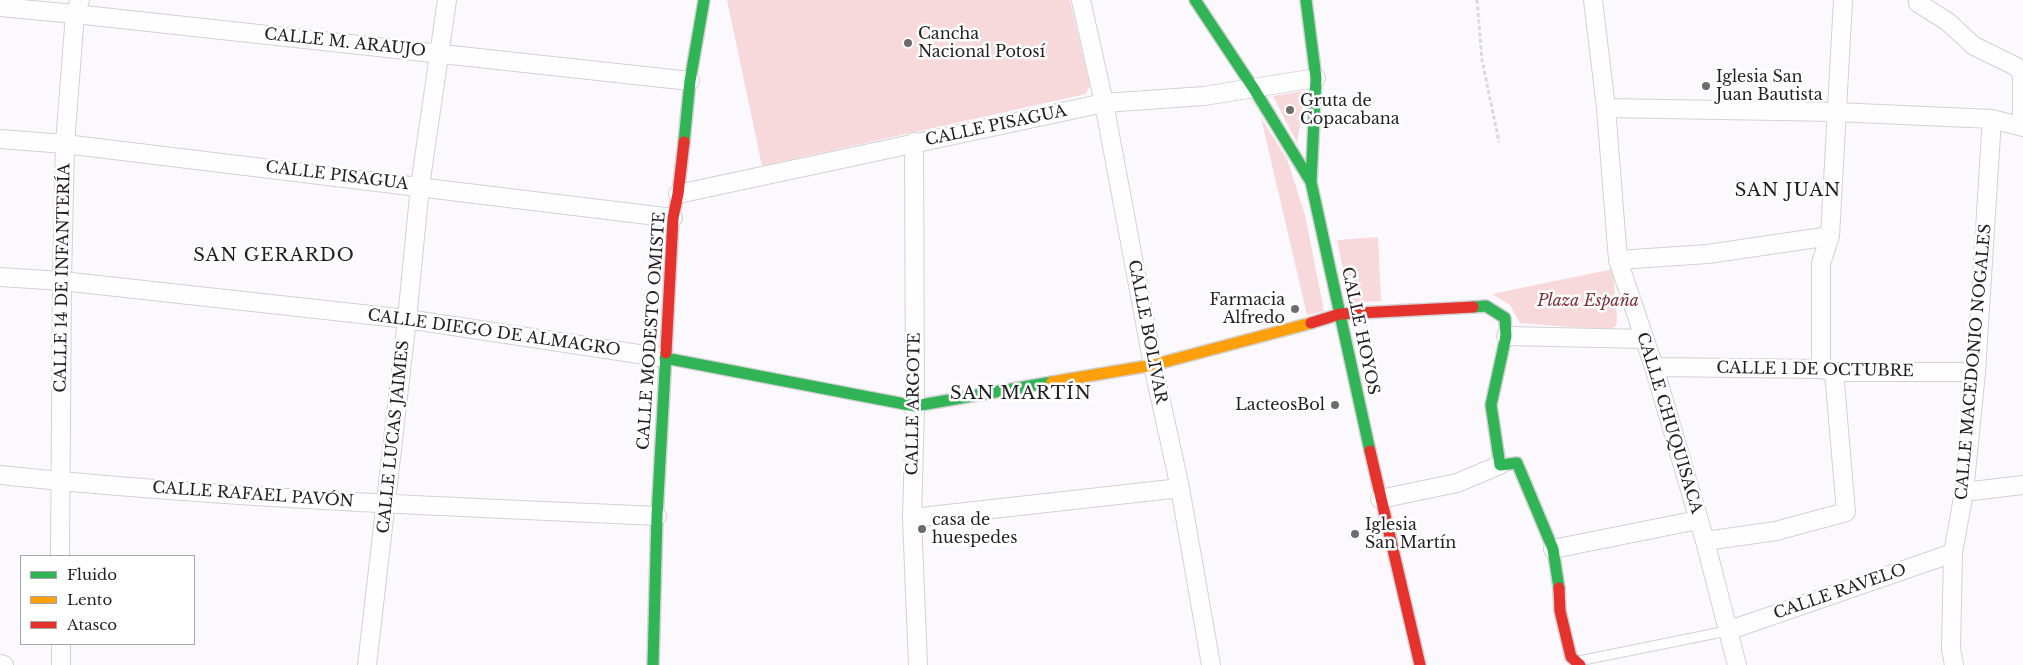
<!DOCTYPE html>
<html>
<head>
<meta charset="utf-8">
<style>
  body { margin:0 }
  #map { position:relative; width:2023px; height:665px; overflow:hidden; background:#fbf9fd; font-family:"Libre Baskerville",serif }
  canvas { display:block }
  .legend { position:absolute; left:20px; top:555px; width:175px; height:90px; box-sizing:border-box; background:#fff; border:1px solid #a7a5a7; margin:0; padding:6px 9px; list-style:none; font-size:15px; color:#221f23 }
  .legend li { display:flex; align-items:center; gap:10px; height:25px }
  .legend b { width:25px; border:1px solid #a7a5a7 }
</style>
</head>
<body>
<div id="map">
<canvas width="2023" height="665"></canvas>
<ul class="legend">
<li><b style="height:6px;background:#30b455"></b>Fluido</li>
<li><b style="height:6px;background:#ff9f0a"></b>Lento</li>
<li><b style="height:6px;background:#e5322d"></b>Atasco</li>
</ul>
</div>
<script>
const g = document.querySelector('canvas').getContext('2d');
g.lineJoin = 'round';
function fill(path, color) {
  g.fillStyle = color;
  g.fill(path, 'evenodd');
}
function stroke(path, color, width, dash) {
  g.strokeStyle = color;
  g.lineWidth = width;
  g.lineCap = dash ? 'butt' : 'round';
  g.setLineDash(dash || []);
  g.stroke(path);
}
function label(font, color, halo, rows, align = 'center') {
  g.font = font + ' "Libre Baskerville",serif';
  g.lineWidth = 5;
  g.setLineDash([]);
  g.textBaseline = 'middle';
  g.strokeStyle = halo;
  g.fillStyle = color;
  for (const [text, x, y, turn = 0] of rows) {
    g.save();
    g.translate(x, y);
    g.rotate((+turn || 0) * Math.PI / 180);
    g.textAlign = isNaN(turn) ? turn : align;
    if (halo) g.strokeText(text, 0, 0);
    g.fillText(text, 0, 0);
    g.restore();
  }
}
fill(new Path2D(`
  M727 0H1070L1090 86 1086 94 762 166Z
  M1305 91 1297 143 1273 96Z
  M1261 118 1287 159 1305 215 1324 311 1307 315Z
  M1378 237 1381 301 1350 303 1337 240Z
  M1613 269 1617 319 1616 326 1608 330 1520 323 1510 305 1492 294Z`), '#f8d9db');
const lane = new Path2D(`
  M1579 661 1727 631`);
const street = new Path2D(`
  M1081 0 1104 103 1153 365 1180 488 1211 665
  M1593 0 1606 108 1618 260 1654 367 1705 541 1737 665
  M1918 0V3L1948 22 1974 46 2015 66 2022 73V127
  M0 7 75 14 690 81
  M1606 108 1836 112 1992 119 2023 127
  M0 139 65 144 673 218
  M914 142 915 406 912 518 918 665
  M678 194 1104 103 1204 96 1316 78
  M1618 260 1708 254 1830 236
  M0 277 62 281 407 319 665 358
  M1506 336 1645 339
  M1654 367 1821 369 1834 372H1976
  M1821 369V263L1830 236 1843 0
  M0 475C218 498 438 506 657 516
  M1964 492 2023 485
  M1380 499 1457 483 1500 465
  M912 518 1180 488
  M1705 541 1776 531 1846 512 1834 372
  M1553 549 1698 520
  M60 556 62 281 65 144 75 14 80 0
  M1727 631 1953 553
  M61 644V665
  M0 664 4 665
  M367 665 407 319 420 186 447 0
  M1954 665 1951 649 1953 553 1964 492 1976 372 1992 119`);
const fast = new Path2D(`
  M1195 0 1254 89 1311 182
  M1306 0 1316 78 1311 182 1370 451
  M684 142 690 81 704 0
  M1473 307 1486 306 1505 318 1506 336 1491 405 1500 465 1517 463 1553 549 1559 588
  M665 358 915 406 1052 382
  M653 665 657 516 666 353`);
const slow = new Path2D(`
  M1052 382 1153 365 1311 323`);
const jam = new Path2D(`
  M1311 323 1340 314 1473 307
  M666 353 673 218 678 194 684 142
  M1370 451 1420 665
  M1559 588 1560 611 1571 657 1580 665`);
stroke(lane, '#d3d1d4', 11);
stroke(street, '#d3d1d4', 20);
stroke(fast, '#d3d1d4', 14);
stroke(slow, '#d3d1d4', 14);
stroke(jam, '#d3d1d4', 14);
stroke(new Path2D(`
  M1477 0 1482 60 1499 142`), '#d9d9d9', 3, [4, 2.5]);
stroke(lane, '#fefeff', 9);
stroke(street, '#fefeff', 18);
stroke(fast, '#30b455', 11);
stroke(slow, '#ff9f0a', 11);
stroke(jam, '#e5322d', 11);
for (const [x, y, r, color] of [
  [908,43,5,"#6e6b6f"],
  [1706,86,5,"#6e6b6f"],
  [1290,110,5,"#6e6b6f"],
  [1295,309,5,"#6e6b6f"],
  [1335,405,5,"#6e6b6f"],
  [922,529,5,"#6e6b6f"],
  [1355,534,5,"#6e6b6f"]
]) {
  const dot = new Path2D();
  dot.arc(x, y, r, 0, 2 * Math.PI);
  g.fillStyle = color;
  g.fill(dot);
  stroke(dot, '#fff', 2);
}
label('16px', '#221f23', '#fff', [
  ["Cancha",918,34],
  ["Nacional Potosí",918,52],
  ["Iglesia San",1716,77],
  ["Juan Bautista",1716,95],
  ["Gruta de",1300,101],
  ["Copacabana",1300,119],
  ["Farmacia",1285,300,"right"],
  ["Alfredo",1285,318,"right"],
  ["LacteosBol",1325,405,"right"],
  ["casa de",932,520],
  ["huespedes",932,538],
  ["Iglesia",1365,525],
  ["San Martín",1365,543]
], 'left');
label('16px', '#221f23', '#fff', [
  ["CALLE M. ARAUJO",345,43,6],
  ["CALLE PISAGUA",996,126,-12],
  ["CALLE PISAGUA",337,176,7],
  ["CALLE 14 DE INFANTERÍA",63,278,-89],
  ["CALLE MODESTO OMISTE",652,331,-86],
  ["CALLE HOYOS",1360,331,78],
  ["CALLE BOLIVAR",1147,332,79],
  ["CALLE DIEGO DE ALMAGRO",494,333,8],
  ["CALLE MACEDONIO NOGALES",1974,362,-85],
  ["CALLE 1 DE OCTUBRE",1815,370,1],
  ["CALLE ARGOTE",914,404,-89],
  ["CALLE CHUQUISACA",1669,423,73],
  ["CALLE LUCAS JAIMES",394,437,-84],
  ["CALLE RAFAEL PAVÓN",253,495,4],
  ["CALLE RAVELO",1840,592,-19]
]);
label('italic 16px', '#7f2f38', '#fff', [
  ["Plaza España",1588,301]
]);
g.letterSpacing = '1px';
label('18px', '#221f23', '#fff', [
  ["SAN JUAN",1788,191],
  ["SAN GERARDO",274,256],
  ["SAN MARTÍN",1021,394]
]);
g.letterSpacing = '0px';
</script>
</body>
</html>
